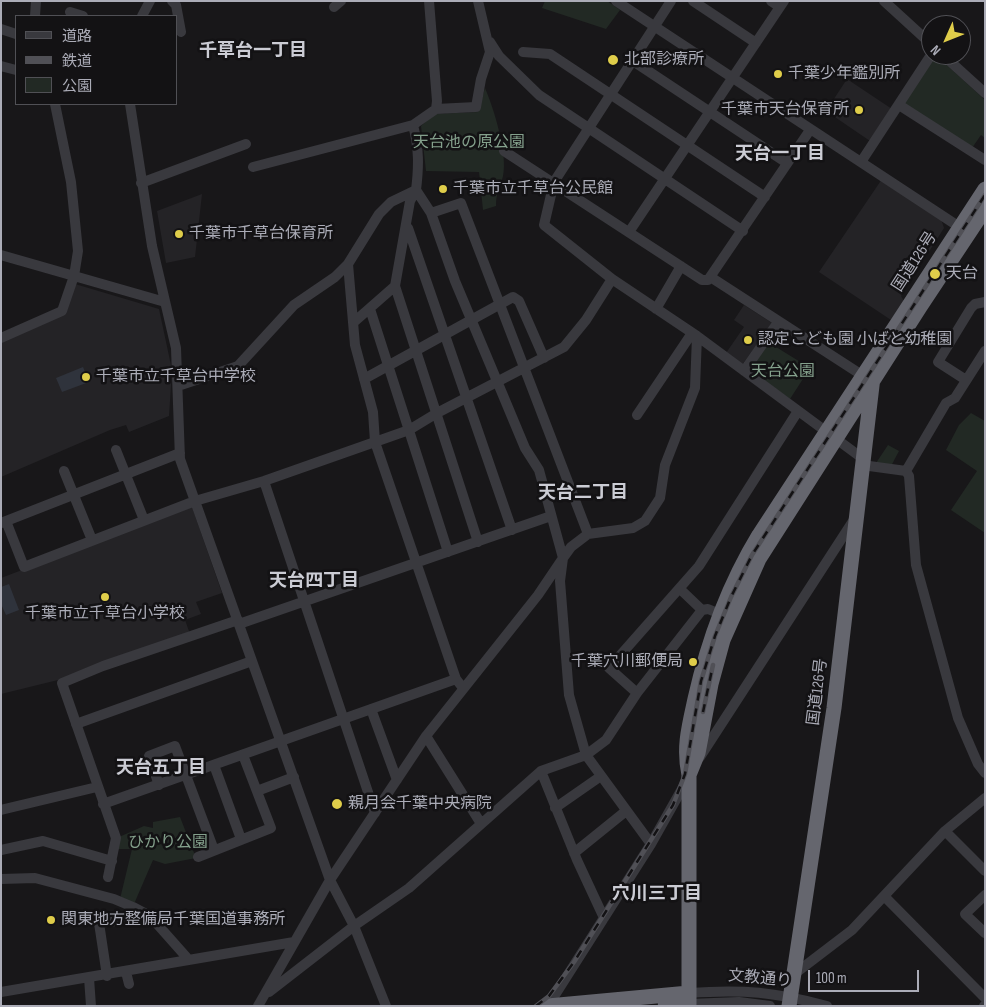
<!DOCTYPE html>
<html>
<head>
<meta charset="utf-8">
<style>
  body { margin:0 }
  #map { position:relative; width:986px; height:1007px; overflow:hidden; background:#181719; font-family:"Sofia Sans Condensed","Noto Sans JP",sans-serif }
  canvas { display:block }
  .frame { position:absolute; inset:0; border:2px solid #abacb7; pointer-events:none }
  .legend { position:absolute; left:15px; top:15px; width:162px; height:90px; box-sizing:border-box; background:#131214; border:1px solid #505055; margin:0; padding:6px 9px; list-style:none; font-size:15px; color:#abacb7 }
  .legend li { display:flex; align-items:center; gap:10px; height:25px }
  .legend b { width:25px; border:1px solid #505055 }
  .north { position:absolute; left:921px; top:15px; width:50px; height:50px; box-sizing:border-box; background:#131214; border:1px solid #505055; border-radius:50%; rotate:226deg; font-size:14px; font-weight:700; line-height:20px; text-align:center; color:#abacb7 }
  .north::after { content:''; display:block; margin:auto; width:18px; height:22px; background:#dfcd4a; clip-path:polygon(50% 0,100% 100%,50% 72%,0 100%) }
  .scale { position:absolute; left:808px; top:970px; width:111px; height:22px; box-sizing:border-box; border:2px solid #abacb7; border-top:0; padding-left:6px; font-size:15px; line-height:18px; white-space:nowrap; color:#abacb7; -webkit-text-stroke:4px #131214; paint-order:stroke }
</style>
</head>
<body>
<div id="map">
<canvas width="986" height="1007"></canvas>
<div class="frame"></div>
<ul class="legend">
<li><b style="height:6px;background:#39393e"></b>道路</li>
<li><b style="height:6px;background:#505056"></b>鉄道</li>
<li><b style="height:14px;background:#222924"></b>公園</li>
</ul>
<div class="north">N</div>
<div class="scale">100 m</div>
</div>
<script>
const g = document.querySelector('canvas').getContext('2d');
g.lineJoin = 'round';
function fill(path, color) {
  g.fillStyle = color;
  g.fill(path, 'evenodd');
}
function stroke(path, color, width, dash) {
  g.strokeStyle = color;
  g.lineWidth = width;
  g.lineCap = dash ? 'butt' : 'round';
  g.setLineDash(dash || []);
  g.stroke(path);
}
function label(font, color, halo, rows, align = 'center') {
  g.font = font + ' "Sofia Sans Condensed","Noto Sans JP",sans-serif';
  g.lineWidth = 5;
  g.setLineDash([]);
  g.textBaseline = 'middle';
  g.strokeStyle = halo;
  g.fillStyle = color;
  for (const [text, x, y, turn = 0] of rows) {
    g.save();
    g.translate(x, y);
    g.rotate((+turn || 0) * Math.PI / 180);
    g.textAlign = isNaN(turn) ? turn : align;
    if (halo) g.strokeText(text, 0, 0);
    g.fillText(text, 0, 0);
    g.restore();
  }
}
fill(new Path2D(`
  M847 79 892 109 870 141 826 111Z
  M882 179 941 219 944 228 901 296 904 301 891 320 819 272Z
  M202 194 195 257 166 263 157 211Z
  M75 284 159 309 172 370 169 416 129 432 126 425 110 430 1 477V341L66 313Z
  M744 305 772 323 742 365 726 353 744 327 734 320Z
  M187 507H192L222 593 196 602 201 614 185 620 190 634 58 680 1 694V578Z`), '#242326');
fill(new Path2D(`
  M545 1H607L620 10 606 29 542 8Z
  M936 55 985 100V138L981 135 972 148 905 107 904 102Z
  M485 88C494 109 508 154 503 176 500 188 496 192 496 206L483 210 479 172 426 171 421 126 434 114 478 112Z
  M768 342 810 368 790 399 749 370Z
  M971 413 985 421V533L951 510 977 471 946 450 959 425Z
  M888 445 899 451 889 470 874 466Z
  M180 817 196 858 165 864 153 860 134 904 120 899 132 849H117L119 837 144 826 153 828V822Z`), '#222924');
fill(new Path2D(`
  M83 367 89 382 62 392 56 378Z
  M9 584 19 610 6 615 1 604V587Z`), '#2f333c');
stroke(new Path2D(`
  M172 1 176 5 181 32
  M429 1 437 101 436 109
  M616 1 964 230
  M671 1 554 182 544 225 612 279 697 336 862 458
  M693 1 756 43
  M771 1 780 7
  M884 1 931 44
  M334 7 341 1
  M70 12 83 16
  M35 16 36 1
  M142 16 150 1
  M1 29 16 34
  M490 42 499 56 539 95 743 231
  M523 52 550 54 765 197
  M943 55 985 93
  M633 61 787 163
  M1 66 16 70
  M130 104 152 246 176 348 180 459 330 880 354 926 386 1006
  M899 105 985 160
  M413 125C419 148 419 166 416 190L431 213 455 281 497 381 525 448 539 470 563 558 560 581 569 695 586 755 651 844
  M504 151 702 280H708L810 130
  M861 162 929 58
  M253 167 413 125 436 109 476 107 481 79 490 52 478 1
  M141 183 246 144
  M416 190 410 201 395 286 478 542
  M431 213 461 203 588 534
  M408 228 512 530
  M629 232 784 1
  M1 255 165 302
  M348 264 355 345 373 412 375 442 456 679 463 688
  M712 278 868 379
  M370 309 448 552
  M656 309 681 266
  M354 322 395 286
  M1 338 62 311 74 276 78 251 71 182 55 104
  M744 371 778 322
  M364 379 513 297 519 301 544 358
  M966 380 938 362 971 308 975 304 985 302
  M178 386 238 366 294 305 335 277 348 264 379 214 391 202 416 190
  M637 415 692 333
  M116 450 144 520
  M862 465 906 471 946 403 955 398 985 351
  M64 471 92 540
  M906 471 909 476 916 565 958 718 978 764 985 773
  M264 481 375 813
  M6 521 24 567 195 501 264 481 409 430 437 413 564 347 586 320 612 279
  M1 523 180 453
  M680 589 702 610
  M239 624 551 516
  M637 693 609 668 699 566 798 411
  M371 709 397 780
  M76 724 252 661
  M426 736 480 822
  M700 757 855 518
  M214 765 241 839
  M541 771 577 860 604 918
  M159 785 149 756 175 746 214 850
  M257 791 294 777
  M103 804 456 679
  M555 808 601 776
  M1 810 97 787
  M945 831 985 871
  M1 850 43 841 112 861
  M574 853 626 811
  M198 857 271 828 243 755
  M108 877 116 838 62 683 103 666 238 620
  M1 879 35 878 114 899 133 907 150 916 189 960
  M985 895 965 914 985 933
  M884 896 985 998
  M126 972 129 984
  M793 975 852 930 945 831 985 798
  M107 976 99 923 124 920 133 907
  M89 978 91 1006
  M1 992 294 942
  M269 992 354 926 409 888 541 771 586 755 606 740 637 693 702 610 708 609 720 614
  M689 993C743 989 775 992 827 1006
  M689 1004 739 1002 770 1006
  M258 1006 330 880 426 736 538 595 563 558 571 547 588 534 633 528 645 521 660 498 665 465 695 388 697 336
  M548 1006 651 844 687 780
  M984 1006 985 1005`), '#39393e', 10);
stroke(new Path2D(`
  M689 775 698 753 711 684 723 640 759 559 920 307 985 209
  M548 1006 689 993
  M665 1006 689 1004V775C683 748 689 726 695 699 708 641 728 586 759 535L985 189
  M789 1006 834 708 875 360`), '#65666e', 15);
const rail = new Path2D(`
  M703 712 713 665
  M536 1006 549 996 574 962 673 805 685 774 701 681 715 636 731 597 752 555 985 195`);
stroke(rail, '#505056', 4.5);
stroke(rail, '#131214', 2.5, [8]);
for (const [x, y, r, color] of [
  [613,60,6,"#dfcd4a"],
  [778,74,5,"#dfcd4a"],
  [859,110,5,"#dfcd4a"],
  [443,189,5,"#dfcd4a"],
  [179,234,5,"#dfcd4a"],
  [935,274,6,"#dfcd4a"],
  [748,340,5,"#dfcd4a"],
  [86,377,5,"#dfcd4a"],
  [105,597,5,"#dfcd4a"],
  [693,662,5,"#dfcd4a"],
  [337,804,6,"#dfcd4a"],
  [51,920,5,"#dfcd4a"]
]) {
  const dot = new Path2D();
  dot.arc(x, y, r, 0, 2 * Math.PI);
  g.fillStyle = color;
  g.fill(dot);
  stroke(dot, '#131214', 2);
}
label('16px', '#abacb7', '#131214', [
  ["北部診療所",624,60],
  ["千葉少年鑑別所",788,74],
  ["千葉市天台保育所",849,110,"right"],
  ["千葉市立千草台公民館",453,189],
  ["千葉市千草台保育所",189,234],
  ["天台",946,274],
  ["認定こども園 小ばと幼稚園",758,340],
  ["千葉市立千草台中学校",96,377],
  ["千葉市立千草台小学校",105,614,"center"],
  ["千葉穴川郵便局",683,662,"right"],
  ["親月会千葉中央病院",348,804],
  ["関東地方整備局千葉国道事務所",61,920]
], 'left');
label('16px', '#84a08c', '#131214', [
  ["天台池の原公園",469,143],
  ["天台公園",783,372],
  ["ひかり公園",168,843]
]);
label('16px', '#abacb7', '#131214', [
  ["国道126号",915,262,-57],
  ["国道126号",818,692,-83],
  ["文教通り",760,979,5]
]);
label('bold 18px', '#cbccd4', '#131214', [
  ["千草台一丁目",253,51],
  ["天台一丁目",780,154],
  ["天台二丁目",583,493],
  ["天台四丁目",314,581],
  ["天台五丁目",161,768],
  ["穴川三丁目",657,894]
]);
</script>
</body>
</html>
